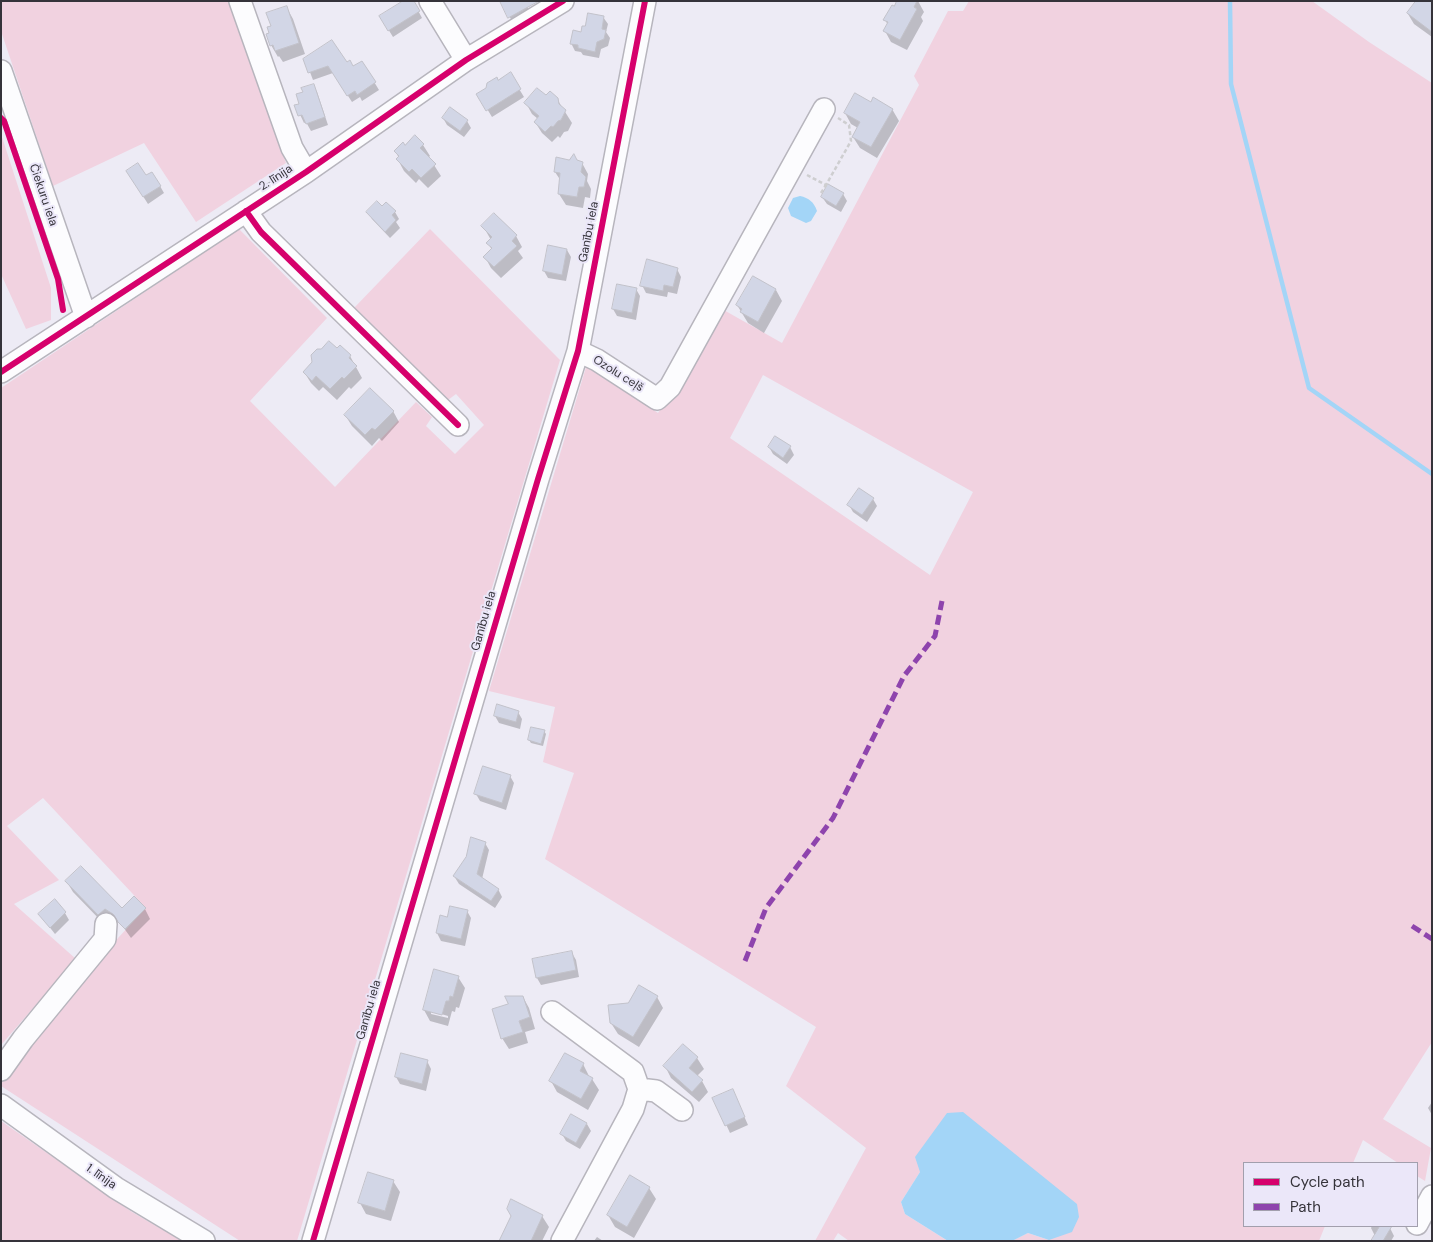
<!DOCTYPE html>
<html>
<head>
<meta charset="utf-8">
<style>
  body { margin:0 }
  #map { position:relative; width:1433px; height:1242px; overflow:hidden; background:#edebf5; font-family:"DM Sans",sans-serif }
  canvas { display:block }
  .frame { position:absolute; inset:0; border:2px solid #35333a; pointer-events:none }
  .legend { position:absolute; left:1243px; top:1162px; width:175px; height:65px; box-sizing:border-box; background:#ebe7f9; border:1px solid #a29fad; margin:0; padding:6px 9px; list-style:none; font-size:15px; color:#35333a }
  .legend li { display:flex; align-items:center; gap:10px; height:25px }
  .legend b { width:25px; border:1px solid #a29fad }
</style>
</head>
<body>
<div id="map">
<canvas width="1433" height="1242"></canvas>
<div class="frame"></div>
<ul class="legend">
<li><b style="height:6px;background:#d6006c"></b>Cycle path</li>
<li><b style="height:6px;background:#8e44ad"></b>Path</li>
</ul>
</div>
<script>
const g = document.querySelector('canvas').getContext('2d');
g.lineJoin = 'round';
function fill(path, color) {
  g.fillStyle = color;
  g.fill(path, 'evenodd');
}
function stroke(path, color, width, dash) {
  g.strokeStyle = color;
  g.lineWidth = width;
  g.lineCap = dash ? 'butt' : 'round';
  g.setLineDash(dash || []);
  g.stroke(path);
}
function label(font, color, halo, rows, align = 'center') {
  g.font = font + ' "DM Sans",sans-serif';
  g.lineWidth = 4;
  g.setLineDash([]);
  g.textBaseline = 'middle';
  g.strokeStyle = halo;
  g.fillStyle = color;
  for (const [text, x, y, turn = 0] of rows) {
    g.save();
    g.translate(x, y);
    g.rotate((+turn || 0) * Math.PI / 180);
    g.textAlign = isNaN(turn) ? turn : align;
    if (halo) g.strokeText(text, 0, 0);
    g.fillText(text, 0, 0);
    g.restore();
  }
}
fill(new Path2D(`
  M1 1H229L286 163 196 222 144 143 53 186 1 31Z
  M969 1H1312L1369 42 1432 83V1042L1383 1119 1431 1148 1425 1181 1417 1176V1163H1398L1363 1140 1353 1163H1244V1226H1325L1319 1241H1012L1028 1233 1049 1240 920 1172 901 1202 905 1214 948 1241H849L838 1233 833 1241H815L866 1148 786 1086 816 1027 545 859 574 773 543 762 555 707 489 691 587 364 658 413 670 395 722 309 782 343 919 85 914 76 948 11H963ZM763 375 973 492 930 575 730 438Z
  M1 134 51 288V320L26 329 1 274Z
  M239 229 327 318 250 401 335 487 416 402 432 417 426 426 455 454 484 425 456 394 448 400 354 308 430 229 560 360 297 1241H240L1 1086V1083L118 938 146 908 43 798 7 826 59 880 14 904 76 959 1 1045V388Z
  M1 1121 132 1212 182 1241H1Z`), '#f1d2e0');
fill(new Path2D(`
  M800 196C809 198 814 202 817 211L811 221 806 223 791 216 788 208 793 198Z
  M963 1112 1077 1204 1079 1217 1072 1232 1049 1240 1028 1233 1012 1241H948L905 1214 901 1202 920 1172 915 1157 947 1113Z`), '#a3d5f7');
fill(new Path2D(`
  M413 1 422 18 393 37 380 16Z
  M524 1 532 15 514 25 503 4Z
  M899 1H918L924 12 921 17 923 21 907 50 891 42 885 31 888 25 885 20Z
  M1432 1V37L1414 24 1408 14Z
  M287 8 293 19 305 54 283 62 279 56 278 57 271 45V33L272 27Z
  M603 17 608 24 606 32 610 38 608 46 601 49 599 58 583 55 581 52 575 51 571 43Z
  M305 59 346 64 353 68 362 62 379 90 362 101 360 97 352 102 333 73 313 80Z
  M510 74 524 97 492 117 478 94Z
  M313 85 317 92 328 125 311 131 306 122 304 123 296 106 300 104 304 93Z
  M557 99 572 123 568 131 564 132 560 138 558 136 552 142 542 133 535 122 538 119 532 114 526 103Z
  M871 103 892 109 899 121 877 158 860 148 853 137 858 128 851 124 845 113Z
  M443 118 467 121 471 128 464 137 447 125Z
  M423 145 430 156 428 158 434 165 441 176 428 188 419 179 416 183 404 171 398 160 399 158 395 151 405 147Z
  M578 162 582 163 588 174 587 181 591 189 590 198 585 197 583 208 566 205 559 194 561 181 555 172Z
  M146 177 160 186 164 193 148 204 132 179Z
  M843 194 847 201 841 212 827 204 822 197Z
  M382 208 395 212 399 219 396 222 400 228 390 238 372 219 368 212Z
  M483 226 516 236 522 247 518 251 523 258 501 278 491 268 485 257 492 250 488 243 491 240Z
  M567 250 571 257 566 281 548 278 544 271Z
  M677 269 681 277 677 294 668 292 667 297 646 293 642 285Z
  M636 289 640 296 636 320 617 316 613 309Z
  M776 290 782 301 764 333 748 323 737 305Z
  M340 347 350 356 362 378 351 389 349 387 337 400 323 387 319 391 311 383 304 372Z
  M393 411 399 422 382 441 379 438 372 446 352 426 345 415Z
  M769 447H790L794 455 787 464 773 454Z
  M873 499 877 506 867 522 853 512 849 505Z
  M518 712 522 719 520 729 499 723 495 716Z
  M544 731 546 734 543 746 531 743 529 740Z
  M510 776 514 783 506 810 480 801 476 794Z
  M485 843 489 850 482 879 498 889 502 897 495 908 459 884 454 876Z
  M67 882 122 909H145L150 919 131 938 121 924 111 919 104 924 73 892Z
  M467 911 471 918 465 946 441 941 437 933 441 917 448 918Z
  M65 913 69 920 55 934 40 915Z
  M572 953 576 960 579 977 541 985 537 978Z
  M458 977 465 988 459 1008 456 1007 455 1012 452 1011 448 1026 430 1021 424 1010ZM431 1011 448 1016V1018L431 1014Z
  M523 997 529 1008 535 1029 525 1032 528 1043 509 1049 502 1038 509 1005Z
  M657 997 663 1008 639 1047 618 1034 611 1023 629 1004Z
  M683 1046 697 1058 704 1069 697 1076 702 1081 708 1092 699 1102 671 1078 665 1066Z
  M427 1061 431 1069 426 1091 400 1084 396 1077Z
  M583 1064 589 1076V1077L592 1079 599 1090 588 1110 557 1092 551 1081Z
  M714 1098H736L748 1125 730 1133Z
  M1432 1102V1115L1428 1108Z
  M587 1124 591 1131 580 1149 566 1141 562 1134Z
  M393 1181 400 1192 391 1221 366 1214 360 1203Z
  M649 1188 656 1199 634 1238 615 1227 608 1215Z
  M542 1216 549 1227 542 1241H501Z
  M1372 1226H1386L1390 1228 1394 1236 1391 1241H1375V1236L1371 1228Z
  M597 1237 603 1241H594Z`), '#0003');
stroke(new Path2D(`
  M1230 1 1231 84 1309 388 1432 474`), '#a3d5f7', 4.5);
const building = new Path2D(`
  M403 1H414L420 11 388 31 379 16Z
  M500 1H539L508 18Z
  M897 1H917L914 7 917 9 900 40 883 31 888 22 883 20 892 5 894 6Z
  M1416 1H1432V32L1407 13Z
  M287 6 299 43 275 51 273 45 270 46 266 34 269 33 267 27 271 26 266 13Z
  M588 13 604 16 602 29 606 30 604 39 597 42 595 52 578 48V45L570 44 573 30 581 32 582 26H585Z
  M332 40 347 62 350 60 353 66 362 61 376 82 357 95 355 91 347 96 328 66 308 73 303 59Z
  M511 72 521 89 486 111 476 94 486 88 487 83 497 77 498 80Z
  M314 84 325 117 306 124 302 115 298 116 294 105 299 104 296 94 303 92 301 88Z
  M537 88 546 95 550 91 558 98 559 104 566 110 561 120 558 121 553 127 551 126 545 132 534 122 539 116 524 103Z
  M855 93 871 102 873 97 893 109 871 147 852 137 860 122 844 113Z
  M450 107 468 120 460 131 442 118Z
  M415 135 424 144 420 148 436 164 421 178 412 169 409 172 396 159 399 156 394 151 403 142 405 145Z
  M574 154 577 160 583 162 581 172 586 177 584 187H579L577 197 558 194 560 173 554 172 556 157 569 160Z
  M138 163 146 175 152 172 161 186 143 197 126 171Z
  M828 184 844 193 836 206 821 197Z
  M377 201 382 206 386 202 396 211 392 215 396 220 385 232 366 212Z
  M494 213 517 235 512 241 517 246 494 267 483 257 492 248 486 243 492 237 481 226Z
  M548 245 567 249 562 275 543 271Z
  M647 259 678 268 673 287 664 285 663 291 640 286Z
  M753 276 776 289 758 322 740 312 742 309 736 305Z
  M617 284 637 288 632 313 612 309Z
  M329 341 337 348 340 345 351 355 349 358 357 366 344 379 342 377 330 389 316 376 312 381 303 372 312 362 311 355 317 349H321Z
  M370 388 394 411 375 430 372 428 365 435 344 415Z
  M775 436 791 446 783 458 768 447Z
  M859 488 874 498 862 515 847 505Z
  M497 704 519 711 516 722 494 716Z
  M531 727 545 730 541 744 528 740Z
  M483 766 511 775 502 803 474 794Z
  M471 837 486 842 477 874 499 889 491 901 453 876 466 857Z
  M81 866 122 908 134 896 146 908 125 929 118 922 113 914 105 909 98 915 65 881Z
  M55 899 66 912 50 928 38 914Z
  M450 906 468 910 461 939 436 933 440 915 447 917Z
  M572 951 576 970 536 978 532 959Z
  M434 969 459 976 453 997 450 996 449 1001H446L442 1015 423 1010Z
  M639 985 658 996 633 1037 610 1023 608 1005 628 1003Z
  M505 996H523L530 1017 519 1021 523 1032 501 1039 492 1009 508 1004Z
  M683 1044 698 1057 689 1068 703 1080 692 1092 663 1066Z
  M401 1053 428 1060 422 1084 395 1077Z
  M565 1053 584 1063 580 1071 593 1078 581 1099 549 1081Z
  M733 1089 745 1117 725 1126 712 1098Z
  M571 1114 587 1123 576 1143 560 1134Z
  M368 1172 394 1180 385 1211 358 1203Z
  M630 1175 650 1187 627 1227 607 1215Z
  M511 1199 543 1215 531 1241H499L511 1216 507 1209Z
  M1380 1226H1392L1383 1241H1371Z`);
fill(building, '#d2d6e6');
stroke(building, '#c2c2ca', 1);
const minor = new Path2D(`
  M240 1 292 148 306 172
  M430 1 466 60
  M1 71 86 317
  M246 211 261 232 458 425
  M578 351 597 360 657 399 670 387 824 109
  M1 372 306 172 466 60 563 1
  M552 1012 633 1072 639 1089 633 1109 562 1241
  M1 1070 23 1039 105 939 106 924
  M639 1089 656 1091 682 1110
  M1 1105 116 1188 204 1241
  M1417 1224 1432 1196
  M313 1241 538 479 578 351 645 1`);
stroke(minor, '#b7b5bd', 24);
stroke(new Path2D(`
  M807 175 826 185 851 141 849 125 838 118
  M821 193 826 185`), '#ceced0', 2.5, [4, 2.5]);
stroke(minor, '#fcfcfe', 21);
stroke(new Path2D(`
  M1412 926 1432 939
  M745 961 766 908 833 818 904 676 935 636 942 601`), '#8e44ad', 5, [10, 5]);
stroke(new Path2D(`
  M1 118 4 121 58 279 63 310
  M246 211 261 232 458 425
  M1 372 306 172 466 60 563 1
  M313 1241 538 479 578 351 645 1`), '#d6006c', 6);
label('12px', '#35333a', '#ebe7f9', [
  ["2. līnija",276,178,-33],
  ["Čiekuru iela",43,195,71],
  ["Ganību iela",589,232,-79],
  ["Ozolu ceļš",618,374,32],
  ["Ganību iela",484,621,-74],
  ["Ganību iela",369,1010,-74],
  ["1. līnija",101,1177,35]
]);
</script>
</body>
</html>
